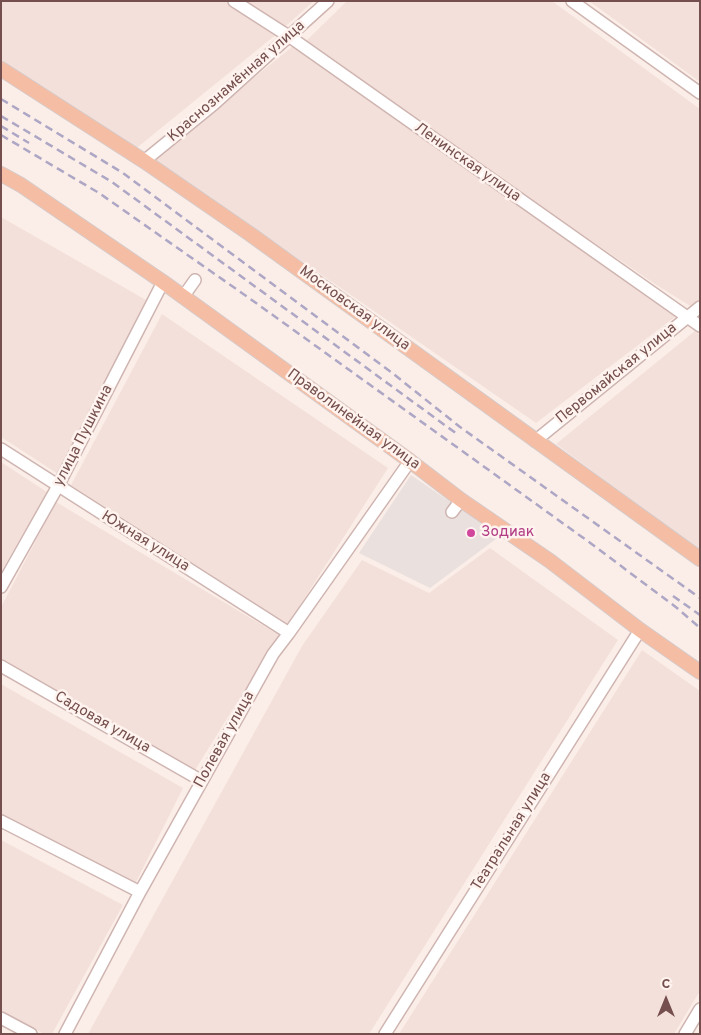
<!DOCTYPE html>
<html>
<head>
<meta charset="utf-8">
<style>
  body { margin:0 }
  #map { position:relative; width:701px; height:1035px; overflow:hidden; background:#fbeee8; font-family:Overpass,sans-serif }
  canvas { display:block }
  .frame { position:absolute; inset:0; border:2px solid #744f4d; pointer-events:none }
  .north { position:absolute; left:641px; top:975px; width:50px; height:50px; -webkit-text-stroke:4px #fef3ee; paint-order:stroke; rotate:0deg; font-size:14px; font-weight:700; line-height:20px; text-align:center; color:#744f4d }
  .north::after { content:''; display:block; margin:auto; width:18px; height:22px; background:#744f4d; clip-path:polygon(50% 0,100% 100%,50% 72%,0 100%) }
</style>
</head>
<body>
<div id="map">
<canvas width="701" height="1035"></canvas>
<div class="frame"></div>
<div class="north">С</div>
</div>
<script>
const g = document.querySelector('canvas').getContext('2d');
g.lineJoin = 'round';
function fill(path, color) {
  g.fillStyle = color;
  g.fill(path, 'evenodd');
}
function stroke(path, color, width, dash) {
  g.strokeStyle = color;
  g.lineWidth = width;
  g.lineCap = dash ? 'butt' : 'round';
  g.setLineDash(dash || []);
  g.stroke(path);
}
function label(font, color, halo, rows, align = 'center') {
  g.font = font + ' Overpass,sans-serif';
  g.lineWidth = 5;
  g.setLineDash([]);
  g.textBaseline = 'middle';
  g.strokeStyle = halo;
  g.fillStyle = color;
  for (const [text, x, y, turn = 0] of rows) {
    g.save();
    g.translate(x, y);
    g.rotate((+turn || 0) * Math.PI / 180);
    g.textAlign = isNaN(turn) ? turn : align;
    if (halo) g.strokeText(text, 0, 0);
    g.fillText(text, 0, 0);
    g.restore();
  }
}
fill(new Path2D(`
  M1 1H314L278 33 133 151 1 63Z
  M347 1H552L700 109V300L692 307 658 286 448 144 306 41Z
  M589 1H700V82Z
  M293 46 369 98 675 317 536 423 154 159Z
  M1 217 146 300 58 474 1 437Z
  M162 314 388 468 288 624 71 485Z
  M695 331 700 335V551L556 444Z
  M1 462 47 492 1 572Z
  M56 502 279 635 192 775 1 658V607Z
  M490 548 618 640 369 1034H88L302 646 362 560 429 593Z
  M642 650 700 691V991L674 1034H399Z
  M1 684 183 788 135 884 1 817Z
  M1 840 123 905 52 1034H44L1 1010Z`), '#f4e0da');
fill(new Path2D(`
  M411 475 500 536 430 588 359 553Z`), '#eae0de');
const minor = new Path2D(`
  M234 1 290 37 700 326
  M572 1 700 93
  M144 161 214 104 328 1
  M183 297 195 280
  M535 441 700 307
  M1 449 289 633
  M452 512 461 500
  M1 587 58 486 163 282
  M1 666 202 781
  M1 821 140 892
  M1 1018 31 1034
  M65 1034 140 892 273 654 289 633 410 461
  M385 1034 640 630
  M685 1034 700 1009`);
const major = new Path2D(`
  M1 69 144 161 250 234 700 559
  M1 174 21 185 163 282 410 461 461 500 550 561 640 630 700 672`);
stroke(minor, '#cfb5b1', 14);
stroke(major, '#d5caca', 16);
stroke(minor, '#fff', 11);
stroke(major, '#f5bea4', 14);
stroke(new Path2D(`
  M1 99 123 173 391 372 460 427 700 598
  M1 116 112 182 457 434
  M1 126 29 143
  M1 135 99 193 249 298 589 542 677 608 700 628
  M673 596 700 615`), '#ada6c5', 2.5, [8, 5]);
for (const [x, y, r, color] of [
  [471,533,5,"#d1479c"]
]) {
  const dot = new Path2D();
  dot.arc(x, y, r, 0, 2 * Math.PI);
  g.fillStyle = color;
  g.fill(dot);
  stroke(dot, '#fef3ee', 2);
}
label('15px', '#744f4d', '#fef3ee', [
  ["Краснознамённая улица",237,82,-41],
  ["Ленинская улица",467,163,35],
  ["Московская улица",354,309,36],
  ["Первомайская улица",617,374,-39],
  ["Праволинейная улица",353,420,36],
  ["улица Пушкина",84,436,-63],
  ["Южная улица",145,542,32],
  ["Садовая улица",102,723,30],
  ["Полевая улица",225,740,-61],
  ["Театральная улица",512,832,-58]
]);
label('15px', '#b23c85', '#fef3ee', [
  ["Зодиак",481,533]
], 'left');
</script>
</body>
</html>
